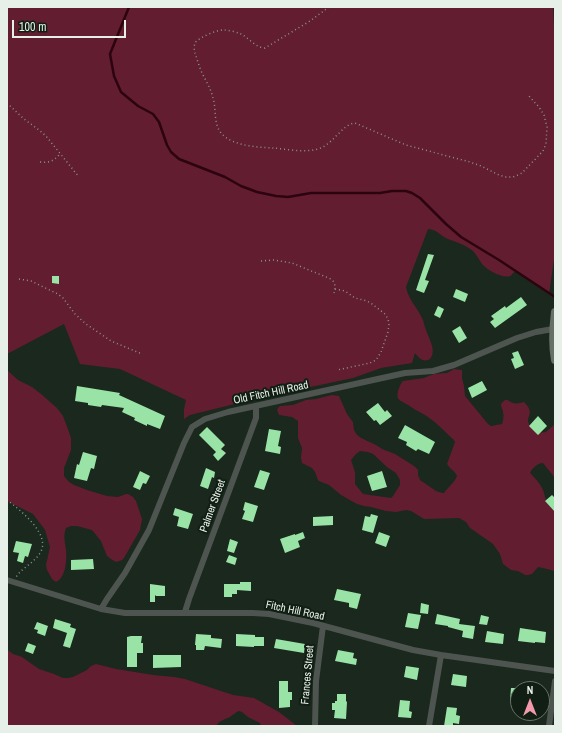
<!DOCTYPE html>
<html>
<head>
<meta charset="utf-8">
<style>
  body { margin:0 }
  #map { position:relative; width:562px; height:733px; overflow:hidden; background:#1a281d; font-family:"Archivo Narrow",sans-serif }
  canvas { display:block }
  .frame { position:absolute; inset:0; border:8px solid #e7f0e8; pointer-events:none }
  .north { position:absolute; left:510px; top:681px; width:40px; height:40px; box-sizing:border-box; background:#111e13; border:1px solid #677268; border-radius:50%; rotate:0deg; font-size:11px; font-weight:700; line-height:16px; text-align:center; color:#e7f0e8 }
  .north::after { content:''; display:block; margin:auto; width:14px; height:18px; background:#f29aac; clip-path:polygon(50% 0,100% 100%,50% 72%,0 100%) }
  .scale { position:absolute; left:12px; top:20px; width:114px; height:18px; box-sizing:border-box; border:2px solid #e7f0e8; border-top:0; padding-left:5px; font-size:12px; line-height:14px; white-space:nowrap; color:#e7f0e8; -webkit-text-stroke:3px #111e13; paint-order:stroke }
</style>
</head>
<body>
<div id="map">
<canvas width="562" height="733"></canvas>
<div class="frame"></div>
<div class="north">N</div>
<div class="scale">100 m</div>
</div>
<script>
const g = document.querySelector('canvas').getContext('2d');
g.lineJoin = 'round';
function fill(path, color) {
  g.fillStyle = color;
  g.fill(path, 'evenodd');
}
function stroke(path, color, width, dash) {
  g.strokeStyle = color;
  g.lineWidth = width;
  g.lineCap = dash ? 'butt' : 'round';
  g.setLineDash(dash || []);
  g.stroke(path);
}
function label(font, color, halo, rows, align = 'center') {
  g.font = font + ' "Archivo Narrow",sans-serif';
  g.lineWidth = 4;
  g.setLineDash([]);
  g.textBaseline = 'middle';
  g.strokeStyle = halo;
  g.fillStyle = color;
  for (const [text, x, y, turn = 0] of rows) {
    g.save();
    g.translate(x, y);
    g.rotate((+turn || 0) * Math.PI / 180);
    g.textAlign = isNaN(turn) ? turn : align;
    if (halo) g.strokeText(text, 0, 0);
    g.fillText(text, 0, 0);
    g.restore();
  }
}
fill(new Path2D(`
  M7 7H553L555 46V252L549 294 515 271C514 272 512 275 510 276 503 279 487 270 482 264 479 260 477 255 473 251 466 245 456 242 448 239 441 236 436 229 428 229L406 287C408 299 417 307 422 318 424 321 424 326 426 330 429 339 437 351 430 359 423 363 419 358 415 353L412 363 381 368 353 378 263 397 190 415 184 419V409L186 400 120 369 80 364 64 324 7 354Z
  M454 369 462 370V378L464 386 465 396 488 424 491 426 502 424C503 421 504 416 503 412 503 409 501 408 501 404 507 397 506 400 513 403 516 404 521 403 524 402 536 414 525 416 529 424 530 427 535 431 538 433L546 432 555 424V478L543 463C538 463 532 468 530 473 534 477 539 482 542 488 547 497 543 505 555 508V571L543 568 538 567 532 574 528 575H525L518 571 511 570 503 564 500 554 493 544 470 528 466 522 459 518 424 519 411 511 406 510 396 512 386 511 371 507 364 506 357 504 341 495 329 485 319 481 318 480 315 472 312 468 302 463 301 458 302 448 298 438V421L292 417 279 415 277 410 278 408 280 406 293 405 306 400 316 399 332 395 339 396 347 414 353 422 354 430 357 435 361 438 376 445 382 449 395 454 414 466 418 470V475L420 480 436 491 442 493H444C448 487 455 482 457 476 455 471 450 469 447 464L455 442 454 440C445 432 437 423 428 417 422 413 417 411 411 407 408 404 400 402 398 398 396 394 400 384 403 381L424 378 434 374 447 373ZM360 451 368 452 373 454 387 467 396 473 400 480V485L393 496 391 498 363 494 355 484V472L351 460 356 454Z
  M7 370 18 380 32 387 41 394 57 408 63 416 69 432 71 438V450L64 468V476L69 482 74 485 87 490 107 496 118 497 126 494H128L133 497 136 501 142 519 140 530 124 558 122 560 116 562 111 559 107 556 101 541 92 530 77 526H71L66 528C63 536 65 542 66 550 67 559 66 578 56 582L52 579 47 570 46 565 50 547 45 530 33 514 7 501Z
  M7 648 9 651 13 654 22 657 39 669 54 674 63 678H68L73 677 87 670 91 666 96 664 116 669 153 675 174 677 185 679 233 695 254 698 279 712 297 726H261L260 723 248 717 242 712 239 711C236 712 233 715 230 717 224 720 220 720 216 726H7Z`), '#631d31');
stroke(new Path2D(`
  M129 7 110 54 114 76 121 92 138 106 153 114 159 122 167 145 171 152 179 159 225 177 241 186 257 192 276 196 288 197 311 193H380L392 191H406L412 193 420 198 446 224 461 237 499 260 555 297`), '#2c0410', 2.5);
fill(new Path2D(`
  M428 254 434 255 425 280 429 281 424 293 416 290Z
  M52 276H59V284L52 283Z
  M456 289 468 294 465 302 453 297Z
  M521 297 527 305 495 328 490 322 494 319 491 316 505 306 506 308Z
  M438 306 444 309 440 318 434 315Z
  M460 326 467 338 459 343 452 331Z
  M518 351 524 365 515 369 511 359 514 358 512 353Z
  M482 381 487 390 472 398 468 388Z
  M77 386 120 393 119 395 165 416 160 429 147 424V426L134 420 135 418 122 412 124 408 102 405 101 407 88 405V403L75 401Z
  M378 403 385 412 387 410 392 416 380 425 376 420 374 421 366 412Z
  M538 416 547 426 538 435 529 426Z
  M405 425 435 442 429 454 418 449 416 451 406 445 407 442 398 438Z
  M207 427 225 445 221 449 226 453 218 461 213 455 216 452 199 435Z
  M269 429 281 431 278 446 281 447 280 454 265 451Z
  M83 452 97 456 94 469 91 468 87 481 74 478 77 464 79 465Z
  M206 468 215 472 214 478 212 477 208 489 200 486Z
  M260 470 270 473 264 490 254 487Z
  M140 471 150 476 146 484 143 483 140 490 133 487Z
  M382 471 387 487 372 491 367 476Z
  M552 495 555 498V512L545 501Z
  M245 502 258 506 253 522 242 519 245 511 243 510Z
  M175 508 193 514 188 529 177 526 179 517 173 515Z
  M371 514 378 516 373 533 362 530 365 516 370 517Z
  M333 516V525L313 526V517Z
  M303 532 305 538 298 541 300 547 285 553 280 539 295 534V535Z
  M379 532 390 536 386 547 375 543Z
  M230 539 238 542 234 553 227 551Z
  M16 541 32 544 28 557 25 556 23 563 17 561 19 553 13 552Z
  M229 555 237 558 235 565 226 562Z
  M93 559 94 569 71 570V560Z
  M240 582H251V591L237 590V594H232V597H224V584H240Z
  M150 584 165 586V596H156L155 595V602H150Z
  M337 589 361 594 357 609 349 607V603L334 600Z
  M421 603 429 605 428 614 420 613Z
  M408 613 421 615 418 629 405 627Z
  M437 614 460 619 459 624 475 626 473 639 462 637 463 631 448 627V626L435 624Z
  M481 615 489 617 487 625 479 624Z
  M55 619 71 624 70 627 76 629 70 648 63 646 67 633 53 628Z
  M37 622 48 626 45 636 37 633 38 630 34 629Z
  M520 628 546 632 545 643 535 642V643L518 641Z
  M487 631 504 634 503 644 485 642Z
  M196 634 211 635V638L222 639 221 648 205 646 204 650H196V645H195Z
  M236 634 255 635V637H264V646H254V647L236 646Z
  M131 636H142L141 643H143V653H137V667H127V637Z
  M276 639 305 644 304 653 274 648Z
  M28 643 36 646 33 654 25 651Z
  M338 650 354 653 353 658 357 659 356 665 335 661Z
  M153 655H181V667L153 668Z
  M406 666 419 668 417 680 404 677Z
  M453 674 467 676 466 687 451 685Z
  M279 681H288V692H292V700H290V707L279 708Z
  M511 688H518V702L510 701Z
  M337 694H346V701L347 702 346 719 334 718 335 710H332V703H335V701H337Z
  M400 700 410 701 409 711 412 712 411 718 398 717Z
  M447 707 457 708 456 715 460 716 459 724 453 723V726H444Z`), '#99e3a7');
stroke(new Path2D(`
  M329 7 310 21 265 48C256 48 249 38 241 34 236 32 229 30 223 30 216 30 198 38 195 43 194 46 194 50 195 53 197 59 199 66 202 73 206 81 211 89 213 98 216 107 214 118 218 128 226 146 256 147 273 148 287 149 304 153 318 149 334 144 342 124 355 123L406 145 470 162 481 166 499 175 506 177H513L518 175 522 173 543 151 546 144 547 127 544 115 539 107 528 95
  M7 103 24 119 39 130 46 136 79 177
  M40 162C49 163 54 161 60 154
  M261 261 274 260 292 263 331 279C335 282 336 287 334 293
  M19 279 31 281 58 294 63 298 75 314 86 324 111 341 142 354
  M335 289 345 291 355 298 367 301 372 304 385 314 388 319 389 324 388 332 381 352 376 360 370 363 337 370
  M7 500C20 510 52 535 40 553 34 563 23 567 16 577`), '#89958b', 1.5, [1, 3]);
stroke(new Path2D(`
  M7 580 101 609 125 613H253L269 614 313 623 413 650 441 655 555 671
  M101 609 107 599 125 573 149 530 184 443 192 427 205 419 228 412 405 373 433 371 454 365 517 338 536 332 553 329
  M185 612 189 599 256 418V406
  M315 726 316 681 323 626
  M429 726 441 655
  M549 726 555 681`), '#4e544f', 6);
stroke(new Path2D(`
  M555 312C553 328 552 344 555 360`), '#657067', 8);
label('11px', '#e7f0e8', '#111e13', [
  ["Old Fitch Hill Road",271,393,-12],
  ["Palmer Street",213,506,-70],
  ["Fitch Hill Road",295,611,12],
  ["Frances Street",308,675,-85]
]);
</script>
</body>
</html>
